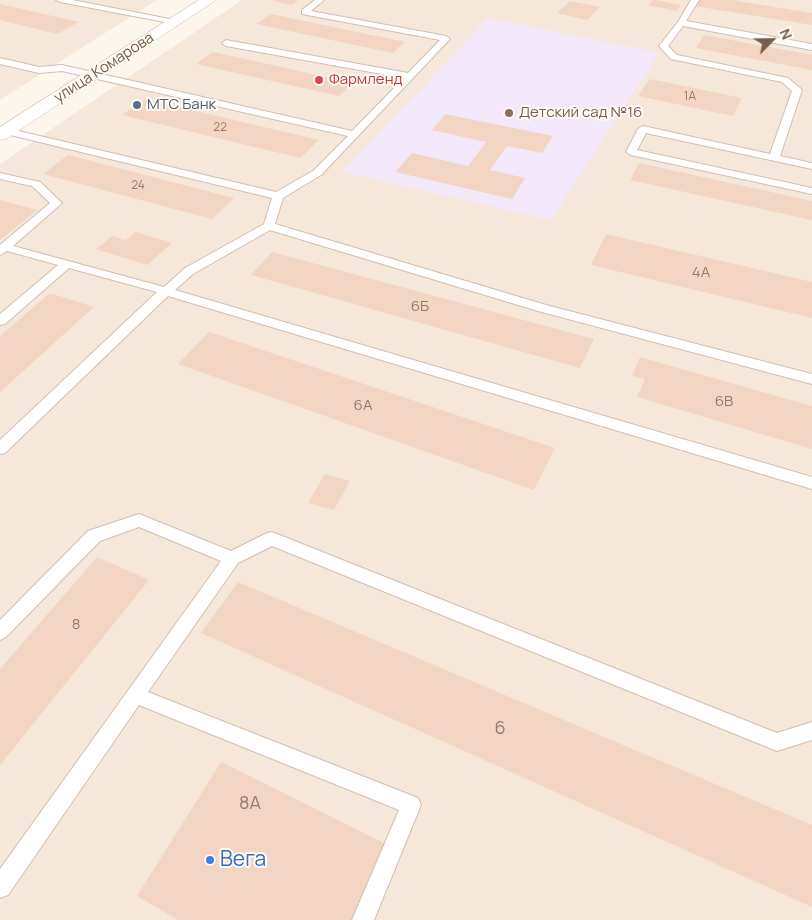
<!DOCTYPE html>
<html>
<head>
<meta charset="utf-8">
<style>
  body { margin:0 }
  #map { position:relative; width:812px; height:920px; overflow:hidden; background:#fdf6ec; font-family:Manrope,sans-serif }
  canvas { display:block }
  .north { position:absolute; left:747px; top:15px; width:50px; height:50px; -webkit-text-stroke:4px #fffaf3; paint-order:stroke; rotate:67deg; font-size:14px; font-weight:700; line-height:20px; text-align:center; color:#7a5c4d }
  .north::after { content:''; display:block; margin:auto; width:18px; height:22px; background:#7a5c4d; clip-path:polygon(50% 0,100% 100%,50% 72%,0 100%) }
</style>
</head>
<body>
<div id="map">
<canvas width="812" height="920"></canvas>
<div class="north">N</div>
</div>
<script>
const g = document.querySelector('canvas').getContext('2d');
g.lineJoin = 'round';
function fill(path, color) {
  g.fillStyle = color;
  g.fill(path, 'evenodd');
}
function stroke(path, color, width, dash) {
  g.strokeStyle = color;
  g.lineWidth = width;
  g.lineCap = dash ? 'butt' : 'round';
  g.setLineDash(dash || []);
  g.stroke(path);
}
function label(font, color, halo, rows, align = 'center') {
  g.font = font + ' Manrope,sans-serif';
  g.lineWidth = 4;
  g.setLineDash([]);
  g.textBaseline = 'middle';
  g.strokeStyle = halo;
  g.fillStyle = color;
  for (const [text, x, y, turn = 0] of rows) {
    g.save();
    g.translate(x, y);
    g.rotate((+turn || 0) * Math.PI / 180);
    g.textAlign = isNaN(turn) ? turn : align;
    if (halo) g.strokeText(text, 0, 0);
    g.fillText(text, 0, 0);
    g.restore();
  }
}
fill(new Path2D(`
  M0 0H157L0 100Z
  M242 0H812V920H0V164Z`), '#f5e8da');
fill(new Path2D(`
  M488 18 659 53 551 220 342 172Z`), '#f3e8fa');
fill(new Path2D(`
  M271 0H298L291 5Z
  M653 0H655L681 5 676 11 648 5Z
  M698 0H731L812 13V25L694 6Z
  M570 1 600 7 587 20 557 13Z
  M0 4 79 22 57 34 0 20Z
  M271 14 405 42 393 53 256 24Z
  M704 35 812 55V70L696 48Z
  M213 52 354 83 339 96 196 64Z
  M650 79 742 98 733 116 638 96Z
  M145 99 319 140 300 158 122 115Z
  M445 114 553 136 542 153 507 146 490 170 525 178 512 199 395 172 412 153 468 166 486 142 432 130Z
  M68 155 234 198 212 219 43 174Z
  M639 163 812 201V220L630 180Z
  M0 200 37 210 0 240Z
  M136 232 172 243 147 265 96 249 112 236 126 240Z
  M606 234 812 282V318L591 265Z
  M272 252 594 339 580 368 251 275Z
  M50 293 94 307 0 392V336Z
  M209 332 555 448 534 490 178 364Z
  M640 357 812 406V449L637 397 645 379 632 376Z
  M325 474 350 481 334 510 308 503Z
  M97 557 149 580 0 765V669Z
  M238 582 812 825V907L201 633Z
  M221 762 388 845 353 920H178L137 896Z`), '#f3d5c3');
const service = new Path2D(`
  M56 0H72L175 20 179 22 175 24 60 2Z
  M315 0H324L311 11 446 36 450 39 321 175 283 198 275 224 546 305 812 374V384L538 311 270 230 193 274 175 290 812 477V489L168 296 5 453 0 454V440L157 292 69 268 5 324 0 325V314L58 265 7 251 0 255V245L50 203 32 186 0 179V173L40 182 62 203 13 246 164 287 185 268 264 224 272 198 2 133V129L6 128 276 192 313 171 348 136 62 71 39 73 0 64V58L39 67 62 65 352 131 404 78 226 46 222 43 226 40 408 73 440 40 302 14V10Z
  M691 0H699L686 21 812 44V50L683 26 668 46 677 55 788 78 800 88 802 90 780 156 812 163V169L646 133 637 150 812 188V194L631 155 626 152 638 129 643 126 770 154 792 91 782 82 671 59 659 46 678 22Z
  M139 514 231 551 265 534 271 532 277 534 777 733 812 722V740L777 751 272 546 238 563 148 692 418 798 421 805 374 920H352L399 810 139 705 8 895 0 898V869L221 561 139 527 100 541 6 637 0 640V620L88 531Z`);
const tertiary = new Path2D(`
  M199 0H216L6 139 0 140V127Z`);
stroke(service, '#d1beb0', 2);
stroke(tertiary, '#d1beb0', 1);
fill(service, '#fff');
fill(tertiary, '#fff');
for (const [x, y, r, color] of [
  [319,80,5,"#e0444e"],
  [137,105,5,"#5c6f8a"],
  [509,113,5,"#8d6e63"],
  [210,860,5,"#3f7fe0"]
]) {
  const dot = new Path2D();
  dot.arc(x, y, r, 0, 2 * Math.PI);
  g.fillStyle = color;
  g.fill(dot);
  stroke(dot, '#fffaf3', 2);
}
label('12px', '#987a6a', null, [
  ["1А",690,97],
  ["22",220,128],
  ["24",138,186]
]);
label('15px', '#7a5c4d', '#fffaf3', [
  ["улица Комарова",104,68,-33]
]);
label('15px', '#be3a42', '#fffaf3', [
  ["Фармленд",329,80]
], 'left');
label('15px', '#4e5e75', '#fffaf3', [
  ["МТС Банк",147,105]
], 'left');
label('15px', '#785e54', '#fffaf3', [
  ["Детский сад №16",519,113]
], 'left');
label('15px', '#987a6a', null, [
  ["4А",701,273],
  ["6Б",420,307],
  ["6В",724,402],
  ["6А",363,406],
  ["8",76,625]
]);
label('18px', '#987a6a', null, [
  ["6",500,729],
  ["8А",250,804]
]);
label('21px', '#366cbe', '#fffaf3', [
  ["Вега",220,860]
], 'left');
</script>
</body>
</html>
